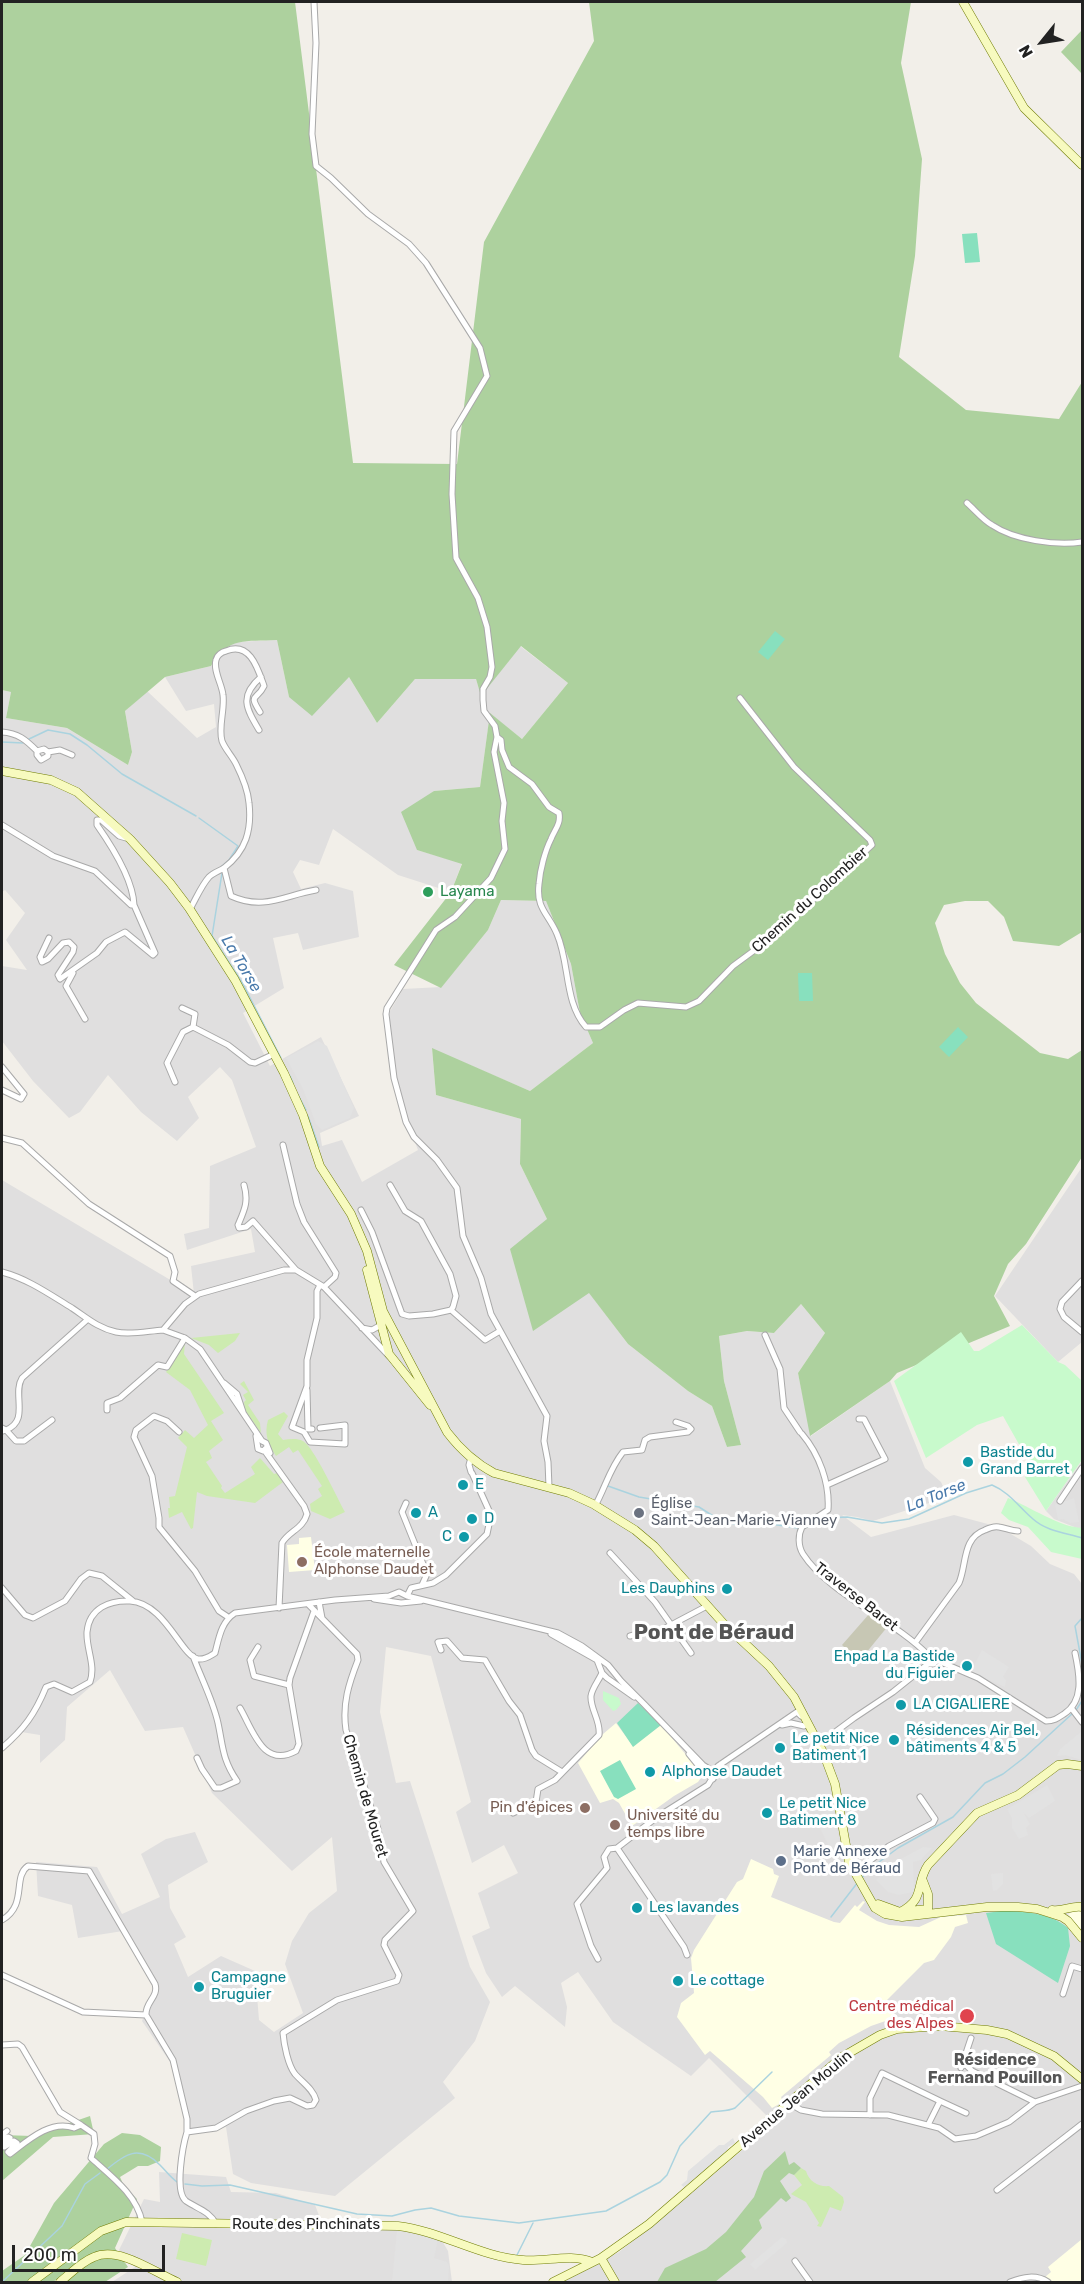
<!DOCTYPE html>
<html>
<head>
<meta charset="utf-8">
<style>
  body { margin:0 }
  #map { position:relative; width:1084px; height:2284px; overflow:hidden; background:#f2efe9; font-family:Rubik,sans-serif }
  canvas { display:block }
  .frame { position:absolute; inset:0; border:3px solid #222; pointer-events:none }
  .north { position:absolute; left:1012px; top:12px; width:60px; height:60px; -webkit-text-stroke:4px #fff; paint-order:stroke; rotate:240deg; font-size:16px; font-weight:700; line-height:24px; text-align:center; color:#222 }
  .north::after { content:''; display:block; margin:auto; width:21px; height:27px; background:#222; clip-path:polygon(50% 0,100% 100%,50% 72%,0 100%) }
  .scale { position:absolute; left:12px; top:2245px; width:153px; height:27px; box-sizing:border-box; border:3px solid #222; border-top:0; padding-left:8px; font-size:18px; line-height:21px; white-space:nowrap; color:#222; -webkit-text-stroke:4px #fff; paint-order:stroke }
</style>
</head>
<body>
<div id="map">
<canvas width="1084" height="2284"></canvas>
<div class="frame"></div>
<div class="north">N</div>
<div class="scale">200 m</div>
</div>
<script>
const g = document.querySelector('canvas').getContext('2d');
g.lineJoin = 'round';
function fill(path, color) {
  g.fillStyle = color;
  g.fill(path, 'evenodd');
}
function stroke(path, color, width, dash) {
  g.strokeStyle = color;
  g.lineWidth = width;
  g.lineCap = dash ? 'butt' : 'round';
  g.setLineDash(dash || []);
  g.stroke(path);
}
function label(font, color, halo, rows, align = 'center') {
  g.font = font + ' Rubik,sans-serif';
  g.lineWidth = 6;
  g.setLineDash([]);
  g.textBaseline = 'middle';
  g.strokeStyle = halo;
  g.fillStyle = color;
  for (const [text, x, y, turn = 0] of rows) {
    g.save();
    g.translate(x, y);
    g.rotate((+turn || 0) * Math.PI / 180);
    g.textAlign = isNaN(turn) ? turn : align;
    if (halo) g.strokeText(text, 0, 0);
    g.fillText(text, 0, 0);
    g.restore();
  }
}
fill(new Path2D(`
  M277 640 289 697 349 677 377 723 415 679H476L481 695 520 646 568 683 522 739 490 714 480 787 434 791 417 850 462 863 451 892 398 875 333 829 319 865 300 860 293 872 301 889 325 883 353 891 359 937 303 950 298 933 273 938 284 988 243 1013 270 1066 321 1037 359 1116 320 1133 322 1146 342 1140 362 1182 418 1150 406 1119 396 1078 389 1013 403 989 441 987 488 930 501 900 546 901 571 964 580 1013 593 1043 530 1091 432 1049 436 1095 521 1119 520 1164 547 1219 533 1330 589 1292 628 1344 688 1391 712 1406 727 1447 741 1445 724 1381 719 1336 747 1331 774 1333 801 1304 825 1333 798 1373 811 1436 890 1381 925 1468 941 1482 948 1497 873 1521 857 1517 842 1515 871 1537 954 1515 999 1527 1031 1546 1050 1564 1074 1574 1082 1584V2282H563L589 2267 619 2252 672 2210 774 2123 709 2058 691 2076 613 2022 578 1972 561 1983 567 2007 565 2027 515 1986 502 1997 486 1973 472 1936 490 1928 478 1893 518 1873 504 1845 472 1863 456 1812 471 1802 431 1656 386 1647 380 1712 396 1783 410 1781 470 1967 490 2002 475 2041 443 2082 455 2098 335 2196 251 2183 233 2174 226 2127 186 2133 179 2075 142 2021 154 1989 123 1931 78 1938 72 1905 38 1896 36 1862 97 1867 122 1914 160 1897 141 1854 166 1839 195 1832 208 1862 168 1885 170 1908 186 1937 174 1944 188 1977 221 1956 255 1971 259 2020 274 2032 303 2013 285 1964 292 1941 309 1913 337 1891 332 1837 292 1871 212 1793 183 1727 145 1731 110 1670 67 1707 65 1740 40 1763V1735L15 1731 2 1745V1180L194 1294 191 1266 255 1252 251 1229 187 1250 184 1234 209 1228 210 1166 256 1147 232 1080 220 1067 188 1097 199 1118 177 1141 141 1112 108 1075 80 1112 69 1118 33 1081 2 1041V966L27 970 6 940 25 913 5 890 2 892V690L11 692 6 718 67 728 128 765 132 752 125 711 147 691 197 738 216 727 214 704 186 711 165 677 211 666 219 652 235 642Z
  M1082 1167V1342L1058 1362 995 1296Z
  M1082 1461V1528H1077L1054 1519 1046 1511Z
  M159 2172 226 2177 231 2192 276 2193 315 2205 325 2231 396 2229 441 2239 448 2251 452 2282H112L135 2267 119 2250 144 2199 160 2202Z`), '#e0dfdf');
fill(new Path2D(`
  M311 1537 315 1570 289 1572 287 1545 299 1544V1538Z
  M616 1723 633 1746 661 1725 703 1775 698 1782 674 1796 632 1826 619 1803 613 1799 600 1803 578 1763 603 1734Z
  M751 1859 773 1869 774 1874 779 1876 771 1897 834 1922 840 1923 855 1905 857 1907 863 1901 865 1902 859 1910 877 1921 889 1925 919 1927 941 1917 966 1915 968 1923 955 1927 951 1937 934 1960 924 1963 885 2002 897 2017 871 2026 839 2043 829 2052 831 2055 781 2097 783 2102 772 2108 763 2097 710 2051 705 2055 677 2017 681 2003 694 1993 691 1958 694 1950 737 1882 743 1879Z
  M1079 1909 1082 1911V1932L1068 1914Z
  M1082 2239V2282H1051L1045 2277 1051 2272 1048 2267Z`), '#ffffe5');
fill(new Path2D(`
  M870 1613 888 1626 866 1653 857 1659 842 1645Z`), '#c7c7b4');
fill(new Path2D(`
  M240 1333 235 1341 218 1353 209 1345 191 1338Z
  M185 1342 184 1354 224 1413 211 1421 223 1440 209 1451 212 1458 206 1462 222 1486 221 1488 225 1493 255 1474 251 1467 260 1458 274 1474 277 1473 283 1482 255 1503 207 1496 197 1492 193 1528 191 1529 182 1512 169 1518 168 1508H170L169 1497 175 1496 187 1447 178 1438 185 1430 194 1438 208 1425 190 1390 166 1372Z
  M244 1381 254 1400 248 1405 260 1423 261 1433 245 1410 244 1402 246 1400 243 1395 248 1392 240 1384Z
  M284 1412 288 1416 278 1434 283 1440C290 1439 297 1438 303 1441 314 1447 337 1498 345 1512L330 1519 311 1511 310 1504 322 1496 318 1489 322 1486 298 1450 293 1453 289 1447 276 1456C268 1444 264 1434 268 1420Z
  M801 2168 806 2171C809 2182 819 2187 829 2186L843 2197 844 2202 841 2211 830 2207 821 2227 817 2226 819 2223 806 2202 791 2194 802 2185 794 2175Z
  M182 2233 212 2240 206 2266 176 2259Z`), '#cdebb0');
fill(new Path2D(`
  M2 2H295L353 463 457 464 484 242 594 41 589 2H911L901 63 922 159 915 256 899 357 966 410 1059 419 1082 382V932L1059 946 1013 941 1004 917 988 901H965L944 905 935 923 945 954 960 983 976 1003 1040 1053 1068 1059 1082 1050V1157L1026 1244 1008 1264 994 1296 1010 1326 897 1373 890 1381 810 1436 798 1373 825 1333 801 1304 774 1333 747 1331 719 1336 724 1381 741 1445 727 1447 712 1406 688 1391 628 1344 589 1293 533 1331 510 1249 547 1219 520 1164 521 1119 436 1095 432 1048 530 1091 593 1043 580 1013 571 964 546 901 501 900 488 930 441 988 394 965 451 892 462 864 417 850 401 812 434 791 480 787 490 713 522 739 568 683 521 646 481 696 476 679H415L377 723 349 677 312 716 289 697 277 640C245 642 229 636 211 666L165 677 125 711 132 752 128 765 67 728 6 718 11 692 2 690Z
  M1082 30V74L1061 52Z
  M90 2116 94 2134 53 2137 2 2181V2135L32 2136Z
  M122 2133 140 2135 161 2147 160 2161 148 2166H138L120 2177 124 2186 137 2199 115 2248 128 2267 105 2282H60L57 2279 53 2282H2V2271L25 2255 54 2203 104 2144Z
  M785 2151 789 2165 794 2162 801 2168 794 2175 789 2173 780 2181 791 2198 786 2202 781 2198 759 2220 762 2228 741 2251 746 2257 715 2282H657L665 2268 706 2249 726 2232 754 2197 764 2171Z`), '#add19e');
fill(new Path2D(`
  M1022 1325 1058 1362 1065 1365 1082 1381V1460L1046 1511 1025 1477 1034 1471 1003 1416 977 1425 926 1458 894 1381 961 1332 974 1351H979Z
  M1008 1498C1030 1507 1060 1527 1082 1528V1559L1051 1552 1028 1527 1009 1520 1001 1513Z
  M603 1691 619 1698 621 1704 616 1710 613 1711 603 1700Z`), '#c8facc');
fill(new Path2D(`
  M977 233 980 262 965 263 962 234Z
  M775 631 785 639 768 660 758 652Z
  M798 973H812L813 1001H799Z
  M958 1027 968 1037 949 1057 939 1047Z
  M638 1703 661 1725 633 1747 617 1723Z
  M620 1760 636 1789 618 1799 614 1797 600 1771Z
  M1001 1911C1023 1911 1051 1913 1068 1928L1070 1946 1058 1983 996 1944 986 1913Z`), '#88e0be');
fill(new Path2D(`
  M318 1041 327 1046 354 1108 350 1118 322 1130 316 1124 303 1089 286 1058Z
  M1074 1498 1079 1522 1070 1523 1063 1519 1058 1520 1055 1505Z
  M982 1650 1009 1667 1003 1677 1006 1680 1005 1687 971 1672Z
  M1082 1731V1760L1065 1755 1057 1756 1060 1749Z
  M1047 1785 1055 1801 1029 1818 1023 1812 1030 1824 1026 1828 1028 1835 1019 1839 1012 1828V1818L1007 1809Z
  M834 1808 841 1851 832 1852 814 1817Z
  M923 1847 932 1848 921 1860 913 1862 914 1892 899 1895 888 1892 876 1880 893 1863Z
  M1003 1873V1884L997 1890 993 1891 991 1874Z
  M733 2138 735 2143 728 2147 727 2152 693 2181 684 2187 681 2185 687 2180 688 2171 719 2145H724Z
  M397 2230 438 2239 434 2258 447 2262 449 2265 448 2282H392Z
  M782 2237 786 2239 787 2243 755 2270 750 2264Z`), '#e2e2e2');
stroke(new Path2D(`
  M29 739 48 730 70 734 87 745 122 774 196 816
  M2 742 23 743
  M199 818 238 846 229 860 221 867
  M222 873 212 936 243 984 281 1058
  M290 1076 293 1083
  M297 1093 306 1110
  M308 1116 319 1147
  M608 1486 639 1497 699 1507 721 1521 739 1525 771 1524 798 1528
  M802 1529 828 1518 847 1517 882 1523 909 1519 966 1493 992 1485C1009 1492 1019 1507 1033 1519 1046 1531 1066 1533 1082 1538
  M1082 1618 1075 1626 1082 1664
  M1076 1710 1082 1701
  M861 1879 867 1871 898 1848 953 1817 985 1783 1003 1774 1025 1757 1073 1713
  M831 1917 858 1882
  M106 2170C125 2154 139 2144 160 2165 166 2171 170 2177 177 2182
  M185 2184 202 2186 230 2185 357 2214 392 2216 415 2210 431 2208 459 2216 519 2223 606 2211 660 2182 667 2175 680 2146 711 2112C720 2110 727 2112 735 2108L772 2072
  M517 2255 533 2223
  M2 2282 62 2226 85 2184 100 2173`), '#aad3df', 1.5);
const street = new Path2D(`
  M314 2 316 43 312 134 316 166 331 178 368 214 409 244 426 263 480 348 487 376 454 431 452 494 456 558 478 598 487 627 492 667 490 677 483 689V700L484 711 495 726 497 737 494 752 504 803 502 821 505 849 491 878 455 917 436 930 387 1008 386 1014 394 1078 406 1122 414 1137 437 1160 457 1188 463 1236 481 1278 491 1314 547 1416 544 1441 548 1462 549 1487
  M967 503C975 510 983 520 992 525 1014 540 1056 546 1082 542
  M259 730C246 708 239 696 261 677
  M2 732C18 733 26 740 37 751V755L41 760 48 756V752L44 749 37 751
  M497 737 501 740 502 750 509 767 532 784 549 807 559 813C561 824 555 829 551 839 545 851 540 870 539 884 536 909 548 913 557 934 570 964 564 1002 586 1027H600L624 1010 638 1003 686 1007 699 1001 733 966 775 935 872 845 870 840 794 767 740 698
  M48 752 60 750 72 755
  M2 825 53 856 95 871 131 905H134C133 879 111 845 97 825V820H101L119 836 126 838
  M224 868 231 896C264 911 285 895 316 890
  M190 909C196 899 201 886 209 877 213 873 219 871 224 868 246 851 252 830 249 803 248 790 242 776 236 764 232 756 225 749 222 741 218 727 225 710 223 695 222 684 213 671 216 660 217 655 222 652 226 651 250 641 258 669 264 686 257 701 248 693 260 712
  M49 938 40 957 42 962 48 959 63 943 69 942 74 947 73 952 58 975 60 979 97 953 106 942 125 932 153 955 155 953 134 905
  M73 973 66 986 85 1019
  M182 1008 195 1014 193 1027
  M2 1067 24 1094 21 1099 2 1090
  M175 1082 167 1063 183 1032 193 1027 228 1045 250 1062 255 1063 270 1056
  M2 1138 22 1143 89 1204 170 1256 175 1272 173 1281 195 1296
  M283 1145 297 1204 304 1222 336 1273 335 1277 324 1287
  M244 1185C249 1202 244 1211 238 1225L239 1228 246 1227 253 1221 296 1270
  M361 1210 372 1232 402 1314 409 1316 433 1314 451 1310 453 1307 456 1296 450 1274 421 1221 405 1211 390 1185
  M2 1272C28 1279 49 1294 72 1308 87 1318 98 1328 116 1332 131 1335 148 1331 163 1330L185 1304 199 1294 284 1270H296L324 1287 389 1356
  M1082 1281 1062 1302 1060 1309 1064 1317 1082 1332
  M451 1310 485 1340 500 1331
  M362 1328 372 1330 381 1325
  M163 1330 185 1338 200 1349 262 1441 266 1443 270 1453
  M765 1335 780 1369 784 1408 800 1432
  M224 1383 237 1394 243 1412
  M307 1390 308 1429H312
  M107 1410V1403L120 1398 158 1365 167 1367 185 1338
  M2 1428 6 1430C30 1421 12 1394 22 1378L87 1320
  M320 1428 345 1425V1444L310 1442 304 1432 292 1427 307 1386V1360L317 1318V1291L320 1285
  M3 1431 6 1430 16 1441H24L52 1420
  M179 1432 167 1421 154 1416 136 1430 134 1437 152 1476 159 1518V1527L195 1571 219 1611 228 1617
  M802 1434C819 1454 830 1483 828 1510L802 1527C798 1535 798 1546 803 1554 828 1593 894 1620 928 1655L933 1654 936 1660 978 1678 1046 1721C1054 1721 1058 1718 1064 1714 1084 1701 1080 1676 1075 1653
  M256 1436 258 1449 263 1451 266 1448
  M264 1450 304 1506 307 1514C303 1529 289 1531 282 1543L279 1608
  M471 1457 469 1465 471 1472
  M827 1485 885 1459 864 1419H859
  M1060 1501 1082 1468
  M406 1503 402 1512 427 1574 422 1585
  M595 1506C605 1488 610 1468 623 1452L642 1450 645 1440 650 1437 688 1432 691 1429 688 1426 676 1422
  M610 1553 655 1602 691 1653
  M2 1588 25 1615 33 1618 65 1601 81 1579 89 1573 102 1576 133 1601
  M407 1596 411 1588 433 1583 446 1575 487 1534 491 1515 472 1473
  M374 1599 401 1603 421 1601
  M319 1602 322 1618
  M551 1634 597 1660 602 1673 607 1678 634 1697
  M630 1636 645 1632 652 1635 707 1606
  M915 1643 959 1583C967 1564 962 1538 985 1530 989 1528 994 1526 999 1527 1006 1528 1011 1531 1018 1531
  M258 1647 250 1660 254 1676 289 1685
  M441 1650 438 1642 447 1641 462 1658 485 1660 509 1701 520 1715 532 1750 536 1756 562 1772
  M193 1656C201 1678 213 1700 218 1723 223 1746 222 1759 237 1781L221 1788H215L202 1769 197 1758
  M644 1704 703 1765 711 1770
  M240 1708C253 1730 263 1769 296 1751L299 1744 289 1685 290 1678 314 1611
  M1072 1709 1082 1722
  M782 1725 791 1723 804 1726
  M819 1744 854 1718 893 1692 928 1664H934L936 1660
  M2 1748C24 1729 35 1714 46 1687L54 1684 72 1692 90 1682C96 1665 86 1649 87 1632 89 1608 110 1600 130 1601 165 1603 181 1656 198 1659 205 1660 210 1656 215 1653 219 1638 221 1622 235 1613L335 1600 389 1596 399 1592 407 1596 558 1633 582 1646 608 1665 621 1681 646 1706
  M689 1754 702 1770 713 1779
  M718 1766 797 1712 801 1716
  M513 1813 536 1802 538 1789 555 1780 599 1735C601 1721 590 1709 591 1696 592 1688 599 1680 602 1673
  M854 1873 889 1846 933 1823 935 1819 920 1797
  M2 1920C28 1905 12 1877 28 1866L89 1871 155 1984C159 1997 145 2002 146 2015L173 2060 187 2119V2132
  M687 1955 684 1947 617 1848 657 1817 708 1785 721 1764
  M598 1959 591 1946 577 1904 607 1868 604 1857 609 1849 617 1848
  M2 1975 83 2012 146 2015
  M1063 1994 1072 1966 1082 1969
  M2 2045 18 2044 22 2047 60 2112 81 2125
  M963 2062 972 2071 1035 2102
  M961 2068 971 2038
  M940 2101 966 2113
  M789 2103 801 2110 822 2114 888 2115 939 2128 955 2139 976 2136
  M870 2115V2098L882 2073 940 2101 928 2125
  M2 2135 7 2131
  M976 2136 1009 2122 1035 2102 1082 2086
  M2 2140 8 2137 10 2138 2 2145 4 2147 14 2141 17 2143 8 2152 10 2154C27 2141 51 2119 74 2128L81 2125 94 2134 95 2144 91 2158C111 2176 137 2195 142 2222
  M997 2190 1082 2124
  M216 2224C209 2211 198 2209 186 2201 174 2192 183 2145 187 2132L216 2128 246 2111 274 2101 290 2098 307 2106 313 2105 316 2100C313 2089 303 2083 295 2074 288 2065 284 2045 283 2033L337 2000 397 1981 399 1975 384 1945 385 1940 413 1911 384 1862 378 1829 346 1730C342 1704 349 1683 358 1660L357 1654 308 1604
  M795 2261 810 2282
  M1010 2282C1023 2277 1036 2274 1048 2282`);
const secondary = new Path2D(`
  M963 2 1024 108 1082 165
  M2 771 51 780 77 792 130 839 170 883 189 908 235 980 284 1073 303 1115 320 1166 351 1214 367 1251 383 1311 447 1432C460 1449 475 1463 494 1473L569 1493 593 1504 635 1530 654 1546 723 1623 769 1666 794 1697 823 1752 835 1784 849 1862 875 1908 885 1914 902 1917 987 1907H1018L1037 1909 1062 1917 1068 1921 1082 1938
  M367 1270 389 1354 430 1405
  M923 1881 928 1894V1912
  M878 1904 900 1912 927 1909
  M1052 1910C1063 1912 1072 1905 1082 1907
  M900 1912C926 1899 915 1884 928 1865L977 1813 1018 1795 1058 1765 1067 1764 1082 1766
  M601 2258 615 2282
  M32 2282 101 2231 126 2222 398 2226C441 2231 480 2257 523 2260 546 2262 570 2253 592 2262
  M60 2282C70 2274 81 2262 94 2257 119 2246 154 2272 177 2282
  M553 2282 601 2258 649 2224 842 2057 880 2035 897 2029 940 2026 987 2030 1007 2034 1054 2056 1082 2079`);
stroke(street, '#a9a9a9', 7);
stroke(secondary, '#707d05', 9);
stroke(street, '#fff', 5);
stroke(secondary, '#f7fabf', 8);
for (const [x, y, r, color] of [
  [428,892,6,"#2e9e5b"],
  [968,1462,6,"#0f9aa8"],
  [463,1485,6,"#0f9aa8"],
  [416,1513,6,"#0f9aa8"],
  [639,1513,6,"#6b7280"],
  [472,1519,6,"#0f9aa8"],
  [464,1537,6,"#0f9aa8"],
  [302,1562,6,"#8d6e63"],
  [727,1589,6,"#0f9aa8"],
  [967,1666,6,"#0f9aa8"],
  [901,1705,6,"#0f9aa8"],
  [894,1740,6,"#0f9aa8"],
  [780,1748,6,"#0f9aa8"],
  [650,1772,6,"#0f9aa8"],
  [585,1808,6,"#8d6e63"],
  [767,1813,6,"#0f9aa8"],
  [615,1825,6,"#8d6e63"],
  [781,1861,6,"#5c6f8a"],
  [637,1908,6,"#0f9aa8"],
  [678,1981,6,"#0f9aa8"],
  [199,1987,6,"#0f9aa8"],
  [967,2016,8,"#e0444e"]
]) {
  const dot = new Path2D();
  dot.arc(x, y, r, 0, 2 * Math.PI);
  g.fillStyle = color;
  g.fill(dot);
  stroke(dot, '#fff', 2);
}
label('15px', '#27864d', '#fff', [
  ["Layama",440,892]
], 'left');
label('15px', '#222', '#fff', [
  ["Chemin du Colombier",810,900,-42],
  ["Traverse Baret",856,1597,38],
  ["Chemin de Mouret",365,1796,74],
  ["Avenue Jean Moulin",796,2099,-40],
  ["Route des Pinchinats",306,2225]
]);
label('15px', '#0d838f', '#fff', [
  ["Bastide du",980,1453],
  ["Grand Barret",980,1470],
  ["E",475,1485],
  ["A",428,1513],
  ["D",484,1519],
  ["C",452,1537,"right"],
  ["Les Dauphins",715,1589,"right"],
  ["Ehpad La Bastide",955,1657,"right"],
  ["du Figuier",955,1674,"right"],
  ["LA CIGALIERE",913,1705],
  ["Résidences Air Bel,",906,1731],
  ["bâtiments 4 & 5",906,1748],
  ["Le petit Nice",792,1739],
  ["Batiment 1",792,1756],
  ["Alphonse Daudet",662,1772],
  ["Le petit Nice",779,1804],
  ["Batiment 8",779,1821],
  ["Les lavandes",649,1908],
  ["Campagne",211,1978],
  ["Bruguier",211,1995],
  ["Le cottage",690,1981]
], 'left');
label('15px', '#5b616d', '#fff', [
  ["Église",651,1504],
  ["Saint-Jean-Marie-Vianney",651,1521]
], 'left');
label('15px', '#785e54', '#fff', [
  ["École maternelle",314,1553],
  ["Alphonse Daudet",314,1570],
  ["Pin d'épices",573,1808,"right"],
  ["Université du",627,1816],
  ["temps libre",627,1833]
], 'left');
label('15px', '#4e5e75', '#fff', [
  ["Marie Annexe",793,1852],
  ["Pont de Béraud",793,1869]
], 'left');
label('15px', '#be3a42', '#fff', [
  ["Centre médical",954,2007],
  ["des Alpes",954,2024]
], 'right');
label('italic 16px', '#4a7aab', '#fff', [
  ["La Torse",241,964,59],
  ["La Torse",936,1496,-22]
]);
label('bold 16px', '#555', '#fff', [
  ["Résidence",995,2060],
  ["Fernand Pouillon",995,2078]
]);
label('bold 21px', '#555', '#fff', [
  ["Pont de Béraud",714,1633]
]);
</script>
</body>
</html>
